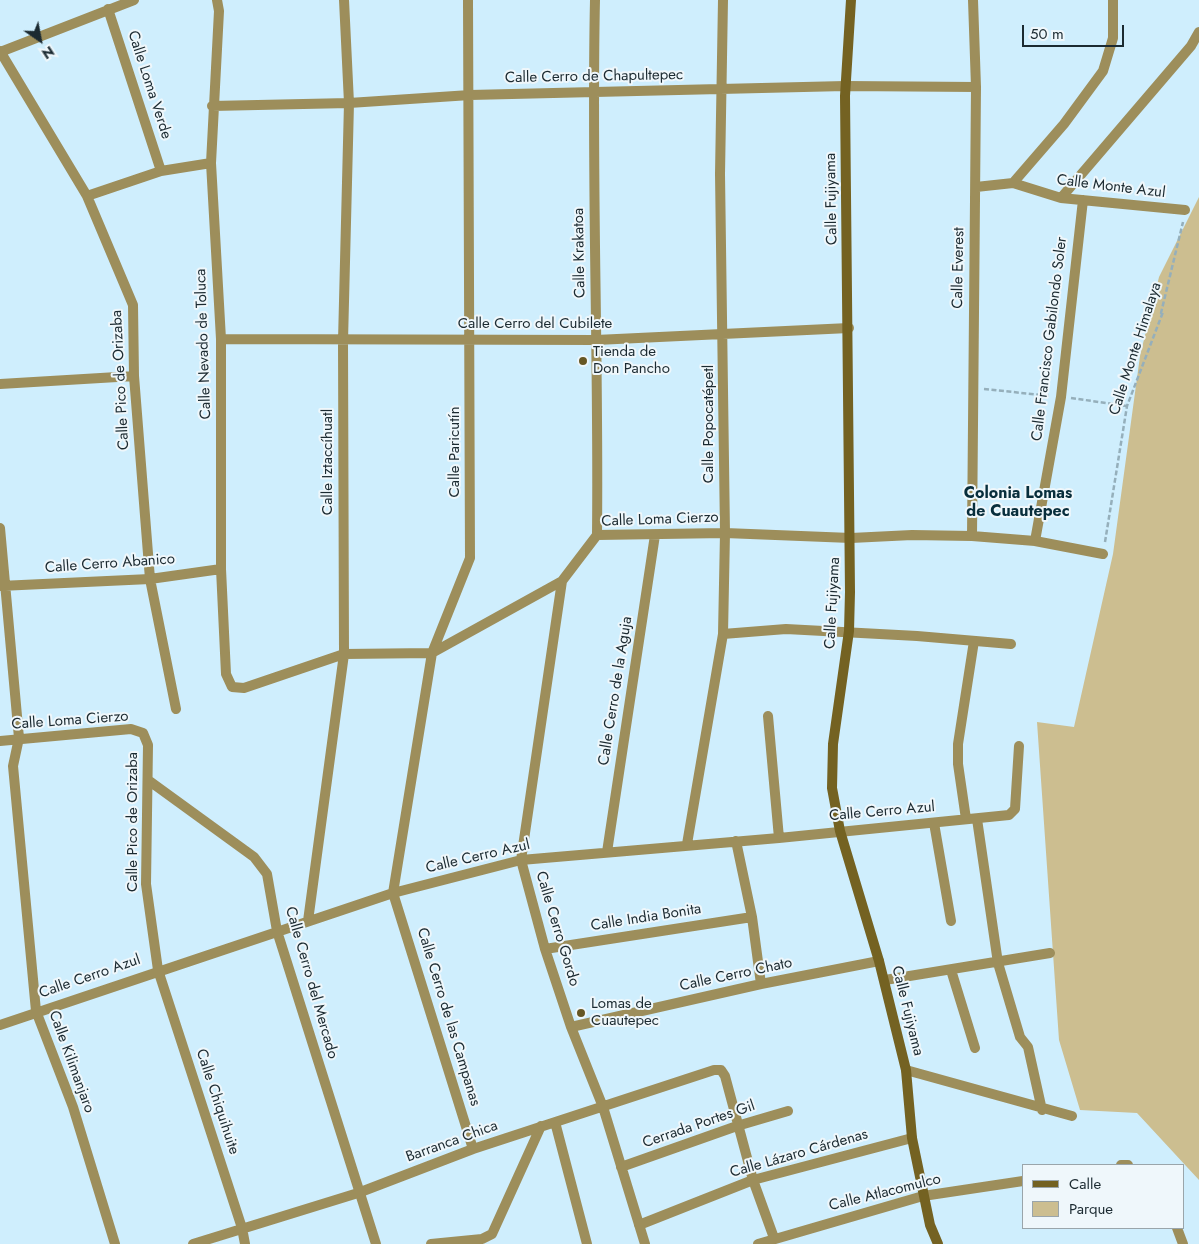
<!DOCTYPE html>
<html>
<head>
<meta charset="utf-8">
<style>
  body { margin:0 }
  #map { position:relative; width:1199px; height:1244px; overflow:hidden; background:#cfeefd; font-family:Jost,sans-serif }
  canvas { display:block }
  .legend { position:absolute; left:1022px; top:1164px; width:162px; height:65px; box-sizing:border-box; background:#eff7fb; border:1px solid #9aa5aa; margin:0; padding:6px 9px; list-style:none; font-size:15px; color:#1b2a31 }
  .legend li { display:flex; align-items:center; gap:10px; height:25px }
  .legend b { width:25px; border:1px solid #9aa5aa }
  .north { position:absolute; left:15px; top:15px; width:50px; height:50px; -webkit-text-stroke:4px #eff7fb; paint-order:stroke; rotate:147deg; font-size:14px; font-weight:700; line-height:20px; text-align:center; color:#1b2a31 }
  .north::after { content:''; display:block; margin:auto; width:18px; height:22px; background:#1b2a31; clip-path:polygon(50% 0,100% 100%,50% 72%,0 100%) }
  .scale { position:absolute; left:1022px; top:25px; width:102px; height:22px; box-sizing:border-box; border:2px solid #1b2a31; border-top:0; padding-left:6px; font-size:15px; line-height:18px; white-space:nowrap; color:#1b2a31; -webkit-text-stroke:4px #eff7fb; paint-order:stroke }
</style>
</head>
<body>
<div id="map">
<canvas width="1199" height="1244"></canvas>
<ul class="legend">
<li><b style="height:6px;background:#746222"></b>Calle</li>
<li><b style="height:14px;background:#ccbe90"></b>Parque</li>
</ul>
<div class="north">N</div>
<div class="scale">50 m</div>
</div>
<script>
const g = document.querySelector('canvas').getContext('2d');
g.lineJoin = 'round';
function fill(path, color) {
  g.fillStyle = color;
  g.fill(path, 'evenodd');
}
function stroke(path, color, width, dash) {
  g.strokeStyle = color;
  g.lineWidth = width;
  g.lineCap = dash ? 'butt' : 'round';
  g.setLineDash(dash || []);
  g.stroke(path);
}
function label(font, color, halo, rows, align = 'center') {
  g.font = font + ' Jost,sans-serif';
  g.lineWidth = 4;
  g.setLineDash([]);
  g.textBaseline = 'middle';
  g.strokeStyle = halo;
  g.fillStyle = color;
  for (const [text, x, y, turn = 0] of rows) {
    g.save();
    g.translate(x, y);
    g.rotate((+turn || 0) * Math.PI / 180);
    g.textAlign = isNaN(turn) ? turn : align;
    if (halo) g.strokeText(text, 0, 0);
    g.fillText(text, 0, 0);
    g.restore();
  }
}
fill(new Path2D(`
  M1199 197V1180L1137 1113 1080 1110 1059 1040 1037 722 1074 727 1113 554 1140 356 1159 277Z`), '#ccbe90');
stroke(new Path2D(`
  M984 389 1051 396
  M1071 398 1127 406
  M1105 542 1127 406 1163 312 1161 313 1183 222`), '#95afbb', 2.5, [5, 2.5]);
stroke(new Path2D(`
  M217 0 219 11 211 163 221 339V569L226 674 232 687 244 688 344 654 432 653 562 581 597 535 725 533 851 538 912 535 972 536 1035 541 1103 554
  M468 0 470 558 432 653 393 893 473 1149
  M595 0C591 178 599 357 597 535
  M108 9 161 171
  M0 51 87 196 133 305 134 376 150 579 176 709
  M0 52 134 0
  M212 106 349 103 470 95 845 86 976 87
  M1013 183 1064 124 1103 71 1113 38V0
  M976 187 1013 183 1061 198 1185 210
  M87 196 161 171 211 163
  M1061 198 1191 46 1199 32
  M221 339 596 340 849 328
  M0 384 134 376
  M0 528 19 738 13 766 36 1011 73 1107 115 1244
  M972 536 976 87 973 0
  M1035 541 1061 397 1083 200
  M562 581 521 860 545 949 571 1027 603 1107 645 1244
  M0 586 150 579 221 569
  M723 634 786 629 917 636 1011 644
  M768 716 779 838
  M0 741 131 729 143 733 148 745 146 884 158 970 242 1228 245 1244
  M148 780 254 857 267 874 277 931 376 1244
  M966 819 958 764V744L974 641
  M977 819 998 963 1020 1037 1028 1047 1042 1110
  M934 823 951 921
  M736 841 752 917 761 984
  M687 844 723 634 725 533 720 174 723 0
  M607 852 655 535
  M308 921 344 654 343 341 349 103 344 0
  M545 949 752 917
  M951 970 975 1048
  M885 980 1050 953
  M0 1025 393 893 521 860 779 838 1009 815 1015 809 1019 746
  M571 1027 761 984 879 961
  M906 1070 1072 1116
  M555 1122 587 1244
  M1121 1165H1128
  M621 1167 737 1126 788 1111
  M639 1225 753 1180 912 1138
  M1177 1228 1183 1244
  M193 1244 358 1193 473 1149 714 1070H721L725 1076 753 1180 774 1238
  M431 1244 482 1239 492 1234 541 1126
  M758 1244 923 1196 1023 1181`), '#9d8e5b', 10);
stroke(new Path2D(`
  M851 0 845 96 850 592 849 631 833 744 832 788 840 831 879 961 906 1070 912 1138 930 1225 938 1244`), '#746222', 10);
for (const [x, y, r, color] of [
  [583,361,5,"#665724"],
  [581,1013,5,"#665724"]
]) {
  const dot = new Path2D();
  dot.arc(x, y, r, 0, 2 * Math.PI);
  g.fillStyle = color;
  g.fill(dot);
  stroke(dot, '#eff7fb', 2);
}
label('15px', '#1b2a31', '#eff7fb', [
  ["Calle Cerro de Chapultepec",594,77,-1],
  ["Calle Loma Verde",149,85,72],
  ["Calle Monte Azul",1111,187,7],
  ["Calle Fujiyama",832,199,-91],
  ["Calle Krakatoa",580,253,-91],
  ["Calle Everest",959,268,-89],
  ["Calle Cerro del Cubilete",535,324],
  ["Calle Francisco Gabilondo Soler",1050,339,-83],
  ["Calle Nevado de Toluca",204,344,-92],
  ["Calle Monte Himalaya",1136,349,-72],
  ["Calle Pico de Orizaba",121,380,-93],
  ["Calle Popocatépetl",709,424,-90],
  ["Calle Paricutín",455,452,-90],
  ["Calle Iztaccíhuatl",328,462,-90],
  ["Calle Loma Cierzo",660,520,-2],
  ["Calle Cerro Abanico",110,564,-4],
  ["Calle Fujiyama",833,603,-87],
  ["Calle Cerro de la Aguja",616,691,-81],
  ["Calle Loma Cierzo",70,721,-4],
  ["Calle Cerro Azul",882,812,-5],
  ["Calle Pico de Orizaba",133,822,-90],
  ["Calle Cerro Azul",478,857,-13],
  ["Calle India Bonita",646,918,-9],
  ["Calle Cerro Gordo",557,929,73],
  ["Calle Cerro Chato",736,975,-12],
  ["Calle Cerro Azul",90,977,-19],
  ["Calle Cerro del Mercado",311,983,74],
  ["Calle Fujiyama",907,1011,76],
  ["Calle Cerro de las Campanas",448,1017,73],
  ["Calle Kilimanjaro",71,1062,70],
  ["Calle Chiquihuite",217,1102,72],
  ["Cerrada Portes Gil",699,1125,-19],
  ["Barranca Chica",452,1142,-20],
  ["Calle Lázaro Cárdenas",799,1154,-16],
  ["Calle Atlacomulco",885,1193,-14]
]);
label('15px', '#1b2a31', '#eff7fb', [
  ["Tienda de",593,352],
  ["Don Pancho",593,369],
  ["Lomas de",591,1004],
  ["Cuautepec",591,1021]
], 'left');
label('bold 16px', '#082e3c', '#eff7fb', [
  ["Colonia Lomas",1018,494],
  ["de Cuautepec",1018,512]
]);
</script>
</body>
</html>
